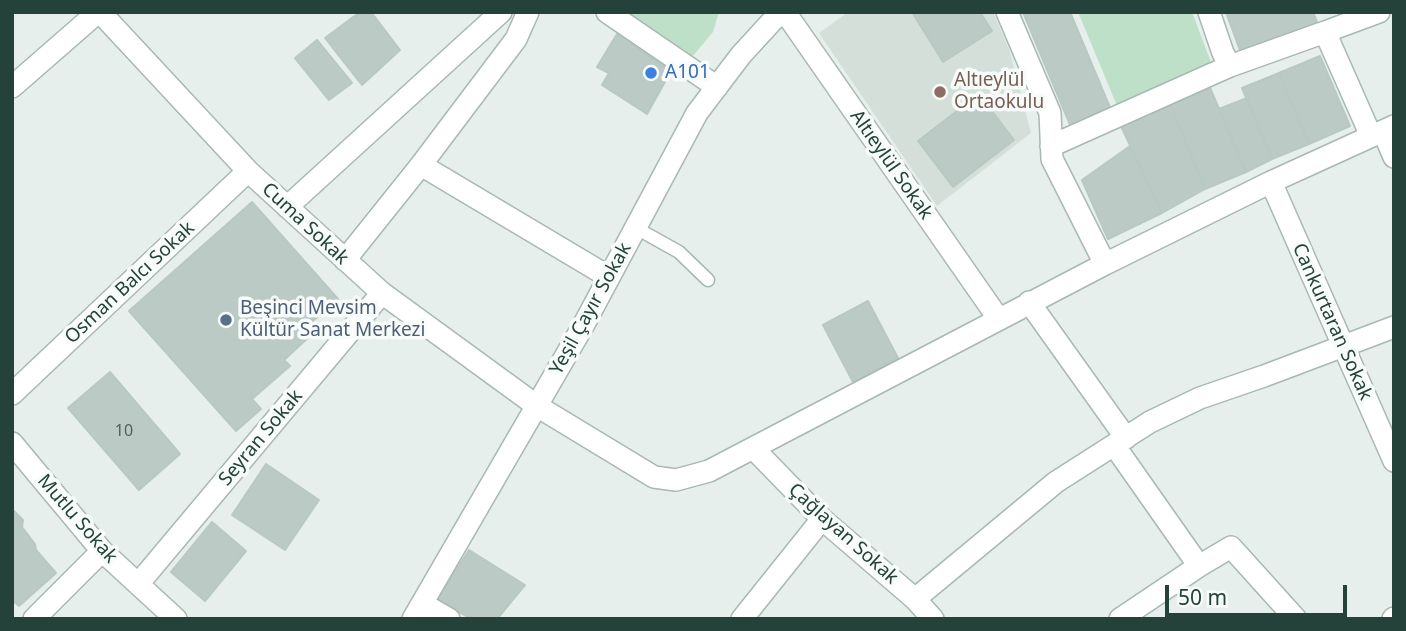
<!DOCTYPE html>
<html>
<head>
<meta charset="utf-8">
<style>
  body { margin:0 }
  #map { position:relative; width:1406px; height:631px; overflow:hidden; background:#e6efeb; font-family:"Noto Sans",sans-serif }
  canvas { display:block }
  .frame { position:absolute; inset:0; border:14px solid #24423a; pointer-events:none }
  .scale { position:absolute; left:1165px; top:585px; width:182px; height:32px; box-sizing:border-box; border:4px solid #24423a; border-top:0; padding-left:9px; font-size:21px; line-height:24px; white-space:nowrap; color:#24423a; -webkit-text-stroke:5px #f7fbf9; paint-order:stroke }
</style>
</head>
<body>
<div id="map">
<canvas width="1406" height="631"></canvas>
<div class="frame"></div>
<div class="scale">50 m</div>
</div>
<script>
const g = document.querySelector('canvas').getContext('2d');
g.lineJoin = 'round';
function fill(path, color) {
  g.fillStyle = color;
  g.fill(path, 'evenodd');
}
function stroke(path, color, width, dash) {
  g.strokeStyle = color;
  g.lineWidth = width;
  g.lineCap = dash ? 'butt' : 'round';
  g.setLineDash(dash || []);
  g.stroke(path);
}
function label(font, color, halo, rows, align = 'center') {
  g.font = font + ' "Noto Sans",sans-serif';
  g.lineWidth = 7;
  g.setLineDash([]);
  g.textBaseline = 'middle';
  g.strokeStyle = halo;
  g.fillStyle = color;
  for (const [text, x, y, turn = 0] of rows) {
    g.save();
    g.translate(x, y);
    g.rotate((+turn || 0) * Math.PI / 180);
    g.textAlign = isNaN(turn) ? turn : align;
    if (halo) g.strokeText(text, 0, 0);
    g.fillText(text, 0, 0);
    g.restore();
  }
}
fill(new Path2D(`
  M848 12H993L1010 52 1031 133 937 206 819 33Z`), '#d4dfda');
fill(new Path2D(`
  M627 12H719L713 32 692 57Z
  M1078 12H1192L1212 65 1118 108Z`), '#bfe0c8');
const building = new Path2D(`
  M360 12H371L400 50 362 85 325 38Z
  M912 12H980L992 31 943 62Z
  M1023 12H1070L1111 110 1071 127Z
  M1226 12H1313L1319 27 1242 56Z
  M617 34 671 71 647 114 602 85 609 73 597 67Z
  M317 40 352 83 329 100 295 58Z
  M1320 56 1350 126 1309 144 1279 73Z
  M1279 73 1309 144 1272 159 1242 88Z
  M1208 83 1246 172 1205 189 1168 99Z
  M979 94 1014 140 953 187 918 141Z
  M1247 98 1272 159 1246 172 1219 109Z
  M1168 99 1205 189 1162 213 1119 122Z
  M1130 146 1162 213 1108 239 1082 180Z
  M252 202 338 299 304 329 310 336 284 360 290 366 252 399 261 409 236 431 129 311Z
  M868 301 898 358 853 382 823 325Z
  M110 372 180 454 139 490 68 408Z
  M266 464 319 500 285 550 232 515Z
  M12 509 23 520 22 527 35 544 36 550 56 573 19 606 12 600Z
  M212 522 246 551 205 601 171 572Z
  M469 550 525 585 497 619H471L437 599Z`);
fill(building, '#bbcac4');
stroke(building, '#b8c9c2', 2);
const service = new Path2D(`
  M636 228 679 252 708 280`);
const minor = new Path2D(`
  M100 12 248 171 382 293 537 406 654 477 676 480 709 471 1105 264 1271 182 1394 126
  M607 12 717 87
  M785 12 998 318
  M1007 12 1050 113 1052 159 1105 264
  M1209 12 1223 53 1230 66 1325 32 1371 136
  M1325 32 1379 12
  M12 87 98 12
  M1383 131 1394 157
  M1051 146 1230 66
  M421 165 609 277
  M1271 182 1394 461
  M287 207 501 12
  M345 260 421 165 516 39 528 12
  M1029 302 1126 438
  M12 394 248 171
  M12 443 102 551 176 619
  M1114 445 1199 566 1231 547 1296 619
  M753 448 822 519 915 599 933 619
  M139 583 382 293
  M915 599 1056 482 1150 422 1200 398 1264 376 1394 327
  M423 604 449 619
  M34 619 102 551
  M413 619 583 326 697 113 741 55 774 19 785 12
  M742 619 822 519
  M1120 619 1199 566
  M1393 619 1394 618`);
stroke(service, '#a8b8b2', 15);
stroke(minor, '#a8b8b2', 24);
stroke(service, '#fff', 12);
stroke(minor, '#fff', 21);
for (const [x, y, r, color] of [
  [651,73,7,"#3f7fe0"],
  [940,92,7,"#8d6e63"],
  [226,320,7,"#5c6f8a"]
]) {
  const dot = new Path2D();
  dot.arc(x, y, r, 0, 2 * Math.PI);
  g.fillStyle = color;
  g.fill(dot);
  stroke(dot, '#f7fbf9', 2.5);
}
label('16px', '#4a645c', null, [
  ["10",124,431]
]);
label('19px', '#366cbe', '#f7fbf9', [
  ["A101",665,73]
], 'left');
label('19px', '#785e54', '#f7fbf9', [
  ["Altıeylül",954,81],
  ["Ortaokulu",954,103]
], 'left');
label('19px', '#24423a', '#f7fbf9', [
  ["Altıeylül Sokak",891,165,55],
  ["Cuma Sokak",305,224,43],
  ["Osman Balcı Sokak",130,283,-43],
  ["Yeşil Çayır Sokak",591,309,-61],
  ["Cankurtaran Sokak",1332,322,66],
  ["Seyran Sokak",261,438,-50],
  ["Mutlu Sokak",77,519,49],
  ["Çağlayan Sokak",843,534,42]
]);
label('19px', '#4e5e75', '#f7fbf9', [
  ["Beşinci Mevsim",240,309],
  ["Kültür Sanat Merkezi",240,331]
], 'left');
</script>
</body>
</html>
